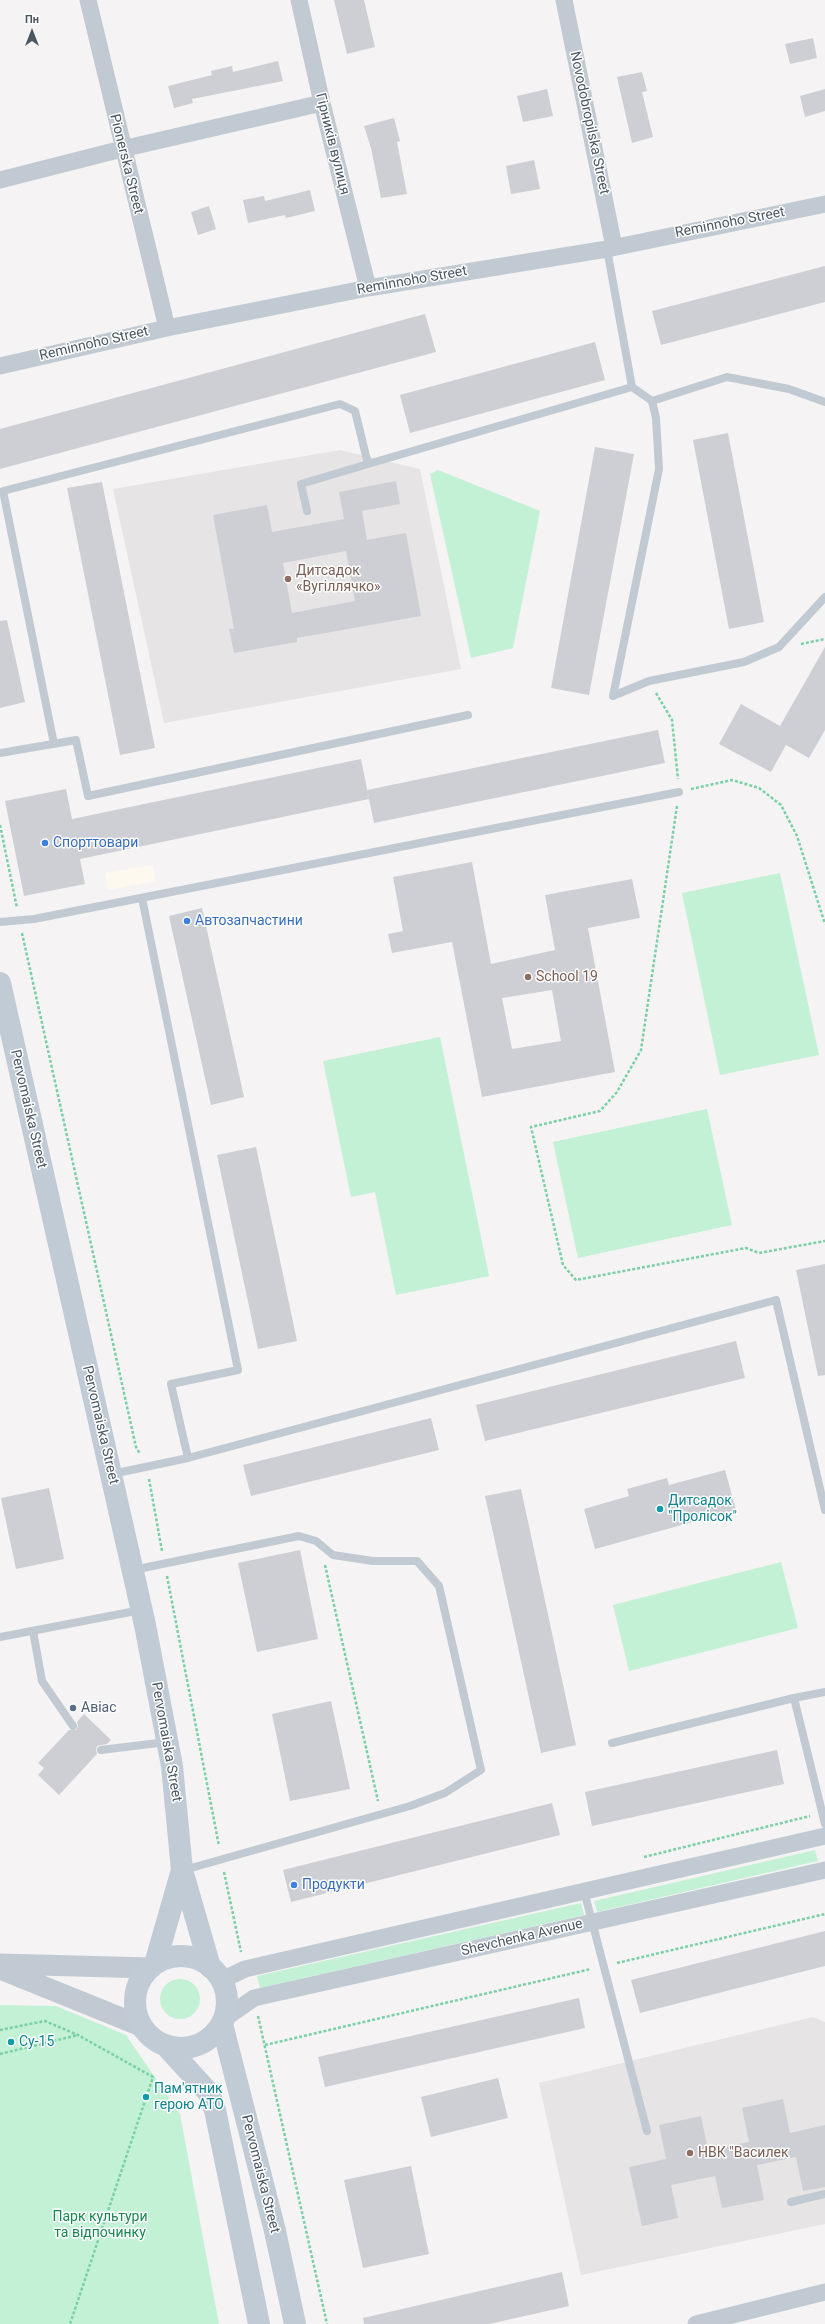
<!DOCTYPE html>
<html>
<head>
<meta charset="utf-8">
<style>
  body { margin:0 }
  #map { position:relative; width:825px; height:2324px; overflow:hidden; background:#f5f3f3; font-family:Roboto,sans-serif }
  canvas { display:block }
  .north { position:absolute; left:12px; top:12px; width:40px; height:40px; -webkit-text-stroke:3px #fff; paint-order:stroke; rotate:0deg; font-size:11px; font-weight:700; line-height:16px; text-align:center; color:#4a5661 }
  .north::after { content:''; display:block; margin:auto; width:14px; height:18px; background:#4a5661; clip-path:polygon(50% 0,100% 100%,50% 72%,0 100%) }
</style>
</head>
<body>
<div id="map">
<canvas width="825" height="2324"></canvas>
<div class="north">Пн</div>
</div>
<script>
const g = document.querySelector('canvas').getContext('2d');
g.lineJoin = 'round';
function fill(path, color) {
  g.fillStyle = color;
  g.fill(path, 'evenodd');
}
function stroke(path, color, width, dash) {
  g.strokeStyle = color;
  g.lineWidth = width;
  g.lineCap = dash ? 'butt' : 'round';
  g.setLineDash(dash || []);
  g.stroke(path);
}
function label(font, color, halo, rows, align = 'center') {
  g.font = font + ' Roboto,sans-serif';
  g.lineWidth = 3;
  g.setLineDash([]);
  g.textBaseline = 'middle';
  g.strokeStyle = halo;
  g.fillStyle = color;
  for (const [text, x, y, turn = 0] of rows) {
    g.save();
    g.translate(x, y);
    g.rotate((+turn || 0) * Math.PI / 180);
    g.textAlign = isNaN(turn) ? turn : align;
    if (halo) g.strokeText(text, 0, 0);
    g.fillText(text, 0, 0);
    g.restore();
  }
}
fill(new Path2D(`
  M153 865 155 881 108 890 105 873Z`), '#fdf9ef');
fill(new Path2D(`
  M340 450 420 469 461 669 164 723 113 489Z
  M813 2017 825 2022V2224L581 2275 539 2083Z`), '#e6e4e5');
fill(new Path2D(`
  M438 470 540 511 513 648 471 658 430 474Z
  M780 873 819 1055 720 1075 682 893Z
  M440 1037 489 1276 396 1295 375 1192 351 1197 323 1061Z
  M707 1109 732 1225 578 1258 553 1142Z
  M781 1562 798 1628 629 1671 613 1605Z
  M815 1850 818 1861 597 1912 594 1901Z
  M581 1903 584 1915 260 1988 257 1976Z
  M160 1999a20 20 0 1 1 40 0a20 20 0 1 1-40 0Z
  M0 2005 56 2006 126 2035 180 2114 219 2324H0Z`), '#c3f1d5');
fill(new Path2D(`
  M334 0H364L375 47 347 54Z
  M813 38 817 58 790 64 785 44Z
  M278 61 283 81 192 99 193 103 174 108 168 86 212 75 211 71 232 66 233 72Z
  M642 72 647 91 642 92 653 137 632 143 617 77Z
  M547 89 553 116 523 122 517 96Z
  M825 89V111L805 117 800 96Z
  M394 118 400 141 397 142 407 194 381 198 371 148 364 126Z
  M534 160 540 189 511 194 506 166Z
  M310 190 315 211 286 218 285 215 248 223 243 200 264 196 265 201Z
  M209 206 216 229 198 235 191 212Z
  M825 266V302L661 345 652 311Z
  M425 314 436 352 0 469V429Z
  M595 342 605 380 410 433 400 395Z
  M728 433 764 622 729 629 693 440Z
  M595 447 634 454 589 695 551 688Z
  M396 481 400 504 362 511 367 540 406 533 421 616 297 638V642L234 653 229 629H234L213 515 267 505 272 532 344 519 339 492ZM346 551 355 601 292 613 283 563Z
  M102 482 155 748 120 755 67 488Z
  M7 620 25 702 0 708V621Z
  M825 647V730L809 758 786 745 771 772 719 744 741 704 780 726Z
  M658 730 665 763 374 823 367 790Z
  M361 759 369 799 80 859 85 884 24 896 5 801 66 789 72 819Z
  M472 862 491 964 555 950 545 895 632 879 640 918 588 928 615 1072 482 1097 452 942 392 953 388 934 403 931 393 877ZM552 990 561 1041 512 1049 502 998Z
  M202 908 244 1097 211 1105 169 916Z
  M256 1147 297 1341 258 1349 217 1155Z
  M825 1264V1375L818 1376 796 1270Z
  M736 1341 745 1378 485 1441 476 1405Z
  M431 1418 439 1450 251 1496 243 1465Z
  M725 1470 736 1510 595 1549 584 1509 629 1496 627 1489 667 1478 669 1485Z
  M49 1488 64 1559 16 1569 1 1498Z
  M521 1489 576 1745 541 1753 485 1496Z
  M300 1550 318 1639 257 1652 238 1563Z
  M331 1701 350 1789 290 1801 272 1714Z
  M84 1714 111 1740 107 1744 97 1746 96 1750 97 1754 59 1795 38 1775 44 1768 38 1763 69 1730H76L78 1726 77 1722Z
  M777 1750 784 1784 592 1826 585 1792Z
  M552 1803 560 1835 291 1902 283 1870Z
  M825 1931V1966L640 2013 631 1980Z
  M579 1998 585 2028 325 2087 318 2057Z
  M498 2078 508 2118 431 2137 421 2097Z
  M783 2099 790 2133 825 2125V2187L803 2191 796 2157 757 2165 764 2200 722 2208 715 2176 671 2185 678 2218 642 2226 629 2167 666 2159 659 2125 701 2116 708 2150 749 2142 742 2108Z
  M411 2166 429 2254 363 2268 344 2180Z
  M562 2272 569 2306 489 2324H364L363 2318Z`), '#cdcfd5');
stroke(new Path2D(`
  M801 644 825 639
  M656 693 672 720 678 779
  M691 789 732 780 759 788 781 805 797 836 825 924
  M677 806 641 1050 617 1092 600 1111 531 1127 563 1265 576 1280 746 1248 759 1253 825 1241
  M0 825 17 908
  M22 933 136 1447 140 1454
  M149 1479 162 1551
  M325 1565 378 1801
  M167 1576 219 1846
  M644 1857 810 1816
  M224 1872 241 1952
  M617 1963 825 1914
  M258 2016 327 2324
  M0 2030 45 2021 78 2035 153 2077 70 2324
  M265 2045 591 1969
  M0 2054 78 2035`), '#7ad0a6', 2.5, [3, 2]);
stroke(new Path2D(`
  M607 249 632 387 652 401 656 418 659 469 613 696 649 681 744 662 779 647 825 597
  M652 401 727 377 789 389 825 402
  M368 464 632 387
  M54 744 3 491 340 404 355 411 368 464 301 484 307 511
  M0 753 76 740 88 796 468 715
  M142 898 238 1370 171 1384 188 1458
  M0 922 34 919 679 792
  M112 1474 188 1458 776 1300 825 1510
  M133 1570 299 1536 316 1541 333 1555 373 1561H417L439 1586 481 1770 445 1793 410 1806 184 1870
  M33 1631 42 1681 73 1726
  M0 1637 141 1610
  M825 1692 794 1698 825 1824
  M612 1743 794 1698
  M101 1750 166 1742
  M584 1891 647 2131
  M791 2202 825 2194`), '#c1cad2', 8);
stroke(new Path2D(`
  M88 0 167 328
  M299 0 322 103 368 288
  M564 0 614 247
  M0 180 122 149 322 103
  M0 366 167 328 368 288 607 249 825 204
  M222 1980 245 1969 825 1836
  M224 2019 254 1998 825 1870
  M696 2324 825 2292`), '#c1cad2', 17);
stroke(new Path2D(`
  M0 1964 151 1968
  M0 1969 141 2026`), '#c1cad2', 21);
stroke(new Path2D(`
  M0 983 145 1625 172 1766 182 1870 210 1967
  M135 2002a46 46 0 1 1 92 0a46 46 0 1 1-92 0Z
  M155 1964 182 1870
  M222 2024 275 2231 295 2324
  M167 2047 209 2093 215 2110 259 2324`), '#c1cbd6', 22);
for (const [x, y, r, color] of [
  [288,579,4,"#8d6e63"],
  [45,843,4,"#3f7fe0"],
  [187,921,4,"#3f7fe0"],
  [528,977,4,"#8d6e63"],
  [660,1509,4,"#0f9aa8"],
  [73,1708,4,"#5c6f8a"],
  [294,1885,4,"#3f7fe0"],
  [11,2042,4,"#0f9aa8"],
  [146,2097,4,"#0f9aa8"],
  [690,2153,4,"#8d6e63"]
]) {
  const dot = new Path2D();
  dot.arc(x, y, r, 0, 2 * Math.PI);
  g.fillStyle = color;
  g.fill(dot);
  stroke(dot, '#fff', 1.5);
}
label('14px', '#4a5661', '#fff', [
  ["Novodobropilska Street",589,123,78],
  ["Гірників вулиця",332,144,76],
  ["Pionerska Street",126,164,76],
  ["Reminnoho Street",730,223,-11],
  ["Reminnoho Street",412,281,-10],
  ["Reminnoho Street",94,344,-13],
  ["Pervomaiska Street",28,1109,77],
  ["Pervomaiska Street",100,1425,77],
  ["Pervomaiska Street",166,1742,80],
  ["Shevchenka Avenue",522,1938,-13],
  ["Pervomaiska Street",260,2174,76]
]);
label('14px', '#785e54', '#fff', [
  ["Дитсадок",296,571],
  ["«Вугіллячко»",296,587],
  ["School 19",536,977],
  ["НВК \"Василек",698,2153]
], 'left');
label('14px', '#366cbe', '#fff', [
  ["Спорттовари",53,843],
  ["Автозапчастини",195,921],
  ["Продукти",302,1885]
], 'left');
label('14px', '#0d838f', '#fff', [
  ["Дитсадок",668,1501],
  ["\"Пролісок\"",668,1517],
  ["Су-15",19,2042],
  ["Пам'ятник",154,2089],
  ["герою АТО",154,2105]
], 'left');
label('14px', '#4e5e75', '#fff', [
  ["Авіас",81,1708]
], 'left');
label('14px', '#17864f', '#fff', [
  ["Парк культури",100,2217],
  ["та відпочинку",100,2233]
]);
</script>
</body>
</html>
